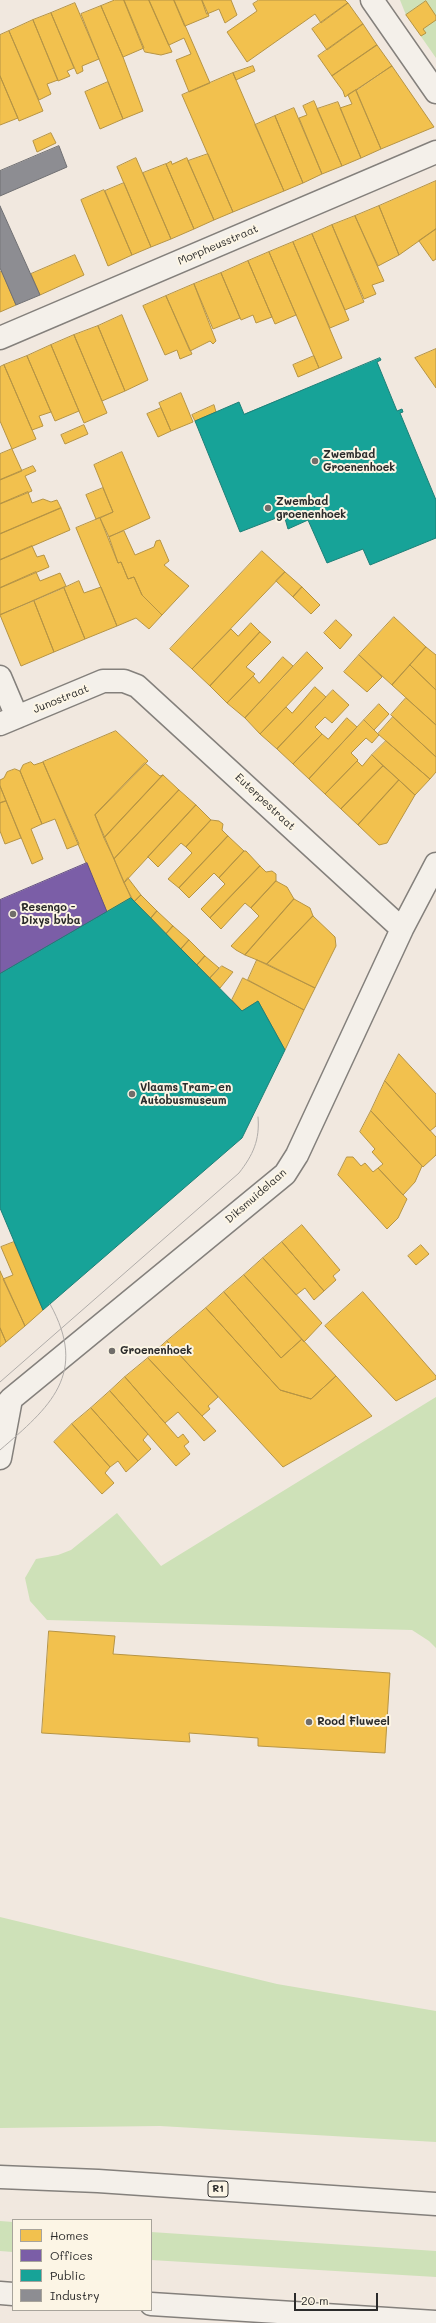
<!DOCTYPE html>
<html>
<head>
<meta charset="utf-8">
<style>
  body { margin:0 }
  #map { position:relative; width:436px; height:2323px; overflow:hidden; background:#f1e8df; font-family:Mali,sans-serif }
  canvas { display:block }
  .legend { position:absolute; left:12px; top:2219px; width:140px; height:92px; box-sizing:border-box; background:#fcf5e5; border:1px solid #a8a49b; margin:0; padding:5px 7px; list-style:none; font-size:12px; color:#2b2b2b }
  .legend li { display:flex; align-items:center; gap:8px; height:20px }
  .legend b { width:20px; border:1px solid #a8a49b }
  .scale { position:absolute; left:294px; top:2293px; width:84px; height:18px; box-sizing:border-box; border:2px solid #2b2b2b; border-top:0; padding-left:5px; font-size:12px; line-height:14px; white-space:nowrap; color:#2b2b2b; -webkit-text-stroke:3px #fcf5e5; paint-order:stroke }
</style>
</head>
<body>
<div id="map">
<canvas width="436" height="2323"></canvas>
<ul class="legend">
<li><b style="height:11px;background:#f2c14e"></b>Homes</li>
<li><b style="height:11px;background:#7b5ea7"></b>Offices</li>
<li><b style="height:11px;background:#17a398"></b>Public</li>
<li><b style="height:11px;background:#8d8d92"></b>Industry</li>
</ul>
<div class="scale">20 m</div>
</div>
<script>
const g = document.querySelector('canvas').getContext('2d');
g.lineJoin = 'round';
function fill(path, color) {
  g.fillStyle = color;
  g.fill(path, 'evenodd');
}
function stroke(path, color, width, dash) {
  g.strokeStyle = color;
  g.lineWidth = width;
  g.lineCap = dash ? 'butt' : 'round';
  g.setLineDash(dash || []);
  g.stroke(path);
}
function label(font, color, halo, rows, align = 'center') {
  g.font = font + ' Mali,sans-serif';
  g.lineWidth = 4;
  g.setLineDash([]);
  g.textBaseline = 'middle';
  g.strokeStyle = halo;
  g.fillStyle = color;
  for (const [text, x, y, turn = 0] of rows) {
    g.save();
    g.translate(x, y);
    g.rotate((+turn || 0) * Math.PI / 180);
    g.textAlign = isNaN(turn) ? turn : align;
    if (halo) g.strokeText(text, 0, 0);
    g.fillText(text, 0, 0);
    g.restore();
  }
}
fill(new Path2D(`
  M400 0H436V58L406 15Z
  M436 1397V1648L429 1641 412 1630 47 1620 30 1601 25 1578 36 1559 58 1555 71 1550 117 1513 161 1566Z
  M0 1917 277 1984 436 2011V2142L160 2126 0 2128Z
  M0 2221 13 2222V2252L0 2251Z
  M151 2232 436 2251V2277L151 2260Z`), '#cee1b8');
const homes = new Path2D(`
  M115 0H124L144 48 123 57 101 6Z
  M124 0H149L172 52 161 55 145 52Z
  M149 0H174L210 83 189 92 176 60 191 54 184 38 169 45Z
  M174 0H202L209 16 185 26Z
  M202 0H231L237 15 225 23 219 9 207 14Z
  M259 0H345L348 3 321 23 315 14 247 62 227 32 257 11 253 4Z
  M426 1 436 16V20L423 29 426 33 421 36 406 15Z
  M75 3 99 59 82 66 83 71 77 74 51 13Z
  M348 3 363 24 327 50 312 29Z
  M101 6 123 57 143 111 123 119 81 14Z
  M51 13 74 68 67 71 70 76 58 81 33 20Z
  M33 20 58 80 47 84 51 94 39 100 9 31Z
  M363 24 377 45 332 76 318 56Z
  M9 31 43 111 19 121 0 76V35Z
  M377 45 392 66 345 97 343 91 332 76Z
  M253 66 255 71 236 80 233 73Z
  M392 66 434 127 381 149 356 91Z
  M233 73 284 191 233 212 182 95Z
  M0 76 18 118 0 125Z
  M108 82 123 119 100 129 85 92Z
  M356 90 381 149 361 158 340 108 352 104 348 95Z
  M314 101 342 166 322 174 299 118 307 115 303 106Z
  M338 102 361 158 342 166 317 109Z
  M294 108 322 174 303 183 275 116Z
  M275 116 303 183 284 191 255 125Z
  M51 133 56 143 37 152 33 141Z
  M208 154 233 212 214 220 188 161Z
  M136 158 171 239 151 247 117 167Z
  M187 158 214 220 194 229 166 164 171 161 172 164Z
  M166 164 194 229 171 239 143 173Z
  M436 181V229L399 255 379 206Z
  M124 183 151 247 132 255 105 191Z
  M104 190 132 255 108 266 81 200Z
  M379 206 399 255 378 266 355 216Z
  M355 216 384 281 372 285 376 294 364 299 332 225Z
  M332 225 364 302 345 310 312 234Z
  M436 229V259L433 261 419 241Z
  M312 234 349 320 330 328 293 242Z
  M293 242 342 358 319 368 269 252Z
  M269 252 296 315 275 324 248 261Z
  M75 255 84 275 40 295 31 274Z
  M248 261 272 317 256 323 253 315 241 320 221 273Z
  M2 271 16 305 0 312V272Z
  M221 273 240 318 213 329 194 284Z
  M194 284 216 341 213 344 210 341 190 351 166 296Z
  M166 296 192 354 180 359 177 350 165 355 143 306Z
  M122 315 148 380 125 391 98 326Z
  M98 326 125 391 102 401 74 335Z
  M74 335 107 413 84 423 51 345Z
  M51 345 79 411 55 421 27 356Z
  M436 349V388L415 358Z
  M27 356 51 412 39 416 43 426 32 430 4 365Z
  M314 356 319 368 298 377 293 365Z
  M4 365 36 439 12 449 0 421V367Z
  M181 393 193 422 171 431 159 403Z
  M214 405 216 412 195 421 192 415Z
  M161 408 171 431 158 437 147 414Z
  M84 425 88 434 65 444 61 435Z
  M12 449 22 471 0 480V454Z
  M122 452 150 518 109 537 100 518 113 512 94 465Z
  M33 466 36 471 25 476 32 491 0 504V480Z
  M103 488 113 512 96 519 86 495Z
  M28 492 32 503 43 499 51 502 57 500 61 508 0 534V504Z
  M61 508 70 530 0 560V534Z
  M100 518 118 563 121 562 128 579 134 577 142 595 162 615 149 629 136 618 117 626 76 528Z
  M124 531 135 555 154 547 156 541 160 540 169 561 164 565 189 586 162 615 142 595 134 577 128 579 121 562 118 563 109 537Z
  M32 546 37 557 44 555 49 567 0 588V560Z
  M262 551 285 572 192 669 170 649Z
  M36 572 40 581 60 573 66 586 0 615V588Z
  M285 572 302 587 293 597 276 581Z
  M79 581 84 593 101 587 117 626 85 639 64 588Z
  M302 587 320 605 311 614 293 597Z
  M64 588 85 639 54 652 34 601Z
  M34 601 54 652 21 666 0 615Z
  M394 617 426 647 392 685 359 655Z
  M336 620 352 635 340 649 324 633Z
  M251 623 260 632 210 686 192 669 231 629 238 636Z
  M260 632 271 642 246 667 255 674 227 703 210 686Z
  M426 647 436 655V690L410 665Z
  M307 652 323 668 260 734 245 718Z
  M359 655 382 677 367 692 344 672Z
  M283 657 293 666 245 718 227 703 253 676 259 683Z
  M410 665 436 690V725L392 685Z
  M315 687 326 697 277 749 260 734 286 707 292 713Z
  M333 690 349 705 332 723 325 717 315 727 322 734 293 764 277 749Z
  M406 698 436 725V757L391 715Z
  M379 704 389 714 374 730 364 720Z
  M393 717 436 757V772L430 779 378 734Z
  M347 718 357 727 309 779 293 764 322 734 328 739Z
  M364 720 379 735 372 743 366 738 351 753 358 760 325 794 309 779Z
  M116 731 148 761 95 815 131 898 107 912 43 762Z
  M386 741 430 779 415 795 372 755Z
  M372 755 383 766 341 809 325 794 357 761 362 766Z
  M31 762 34 765 43 762 79 844 67 849 55 819 42 824 20 771 23 765Z
  M145 763 160 776 163 775 104 838 95 815Z
  M383 766 399 780 358 825 341 809Z
  M15 769 20 771 42 824 31 829 43 859 32 864 0 786V780L4 778 7 772Z
  M163 775 179 790 114 859 104 838Z
  M399 780 415 795 387 843 379 845 358 825Z
  M0 786 6 801 0 803Z
  M179 790 196 805 124 883 114 859Z
  M6 801 21 838 5 844 0 831V803Z
  M196 805 211 820 186 847 181 843 158 867 148 857Z
  M211 820 219 821 223 824 222 830 228 836 179 888 168 879 192 853 186 847Z
  M228 836 244 851 219 878 214 873 189 898 179 888Z
  M244 851H246L260 866 210 918 201 909 225 884 219 878Z
  M260 866 266 872 272 871 276 874V881L251 908 245 903 221 929 210 918Z
  M128 878 141 895 134 902 124 883Z
  M276 881 287 887 294 899 245 955 236 950 231 946 259 916 251 908Z
  M141 895 157 911 151 918 134 902Z
  M294 899 310 908 313 916 267 964 245 955Z
  M157 911 173 926 166 934 151 918Z
  M313 916 335 937 336 946 315 988 267 964Z
  M173 926 189 940 181 949 166 934Z
  M189 940 205 956 197 965 181 949Z
  M205 956 219 968 210 978 197 965Z
  M257 960 315 988 304 1010 248 980Z
  M222 966 233 972 220 988 210 978Z
  M243 978 304 1010 285 1050 258 1001 242 1011 232 1000Z
  M399 1054 436 1094V1126L430 1131 385 1081Z
  M385 1081 436 1137V1155L423 1167 371 1111Z
  M371 1111 422 1166 415 1182 403 1195 378 1168 383 1164 372 1152 375 1149 360 1132Z
  M347 1157H353L361 1166 365 1163 373 1172 378 1168 407 1199 398 1218 387 1229 338 1175Z
  M302 1225 340 1270 333 1276 336 1280 324 1291 282 1242Z
  M14 1242 43 1310 25 1326 3 1279 13 1275 1 1247Z
  M282 1242 324 1291 314 1300 305 1288 296 1295 263 1258Z
  M421 1245 429 1254 416 1265 408 1256Z
  M263 1258 322 1323 304 1342 244 1275Z
  M0 1271 25 1326 6 1342 0 1328Z
  M244 1275 302 1339 281 1358 224 1292Z
  M224 1292 281 1358 302 1339 336 1376 311 1399 280 1390 206 1308Z
  M363 1292 436 1376V1379L396 1401 325 1326Z
  M206 1308 280 1390 311 1399 336 1376 372 1416 283 1467 167 1341Z
  M0 1328 6 1342 0 1347Z
  M167 1341 218 1397 208 1406 210 1409 202 1416 148 1358Z
  M148 1358 216 1431 204 1441 178 1412 165 1423 125 1377Z
  M125 1377 178 1438 183 1434 189 1442 184 1446 190 1454 176 1466 110 1391Z
  M110 1391 148 1434 143 1440 151 1449 138 1461 91 1408Z
  M91 1408 138 1461 126 1472 118 1461 110 1467 72 1424Z
  M72 1424 110 1467 105 1473 114 1483 102 1494 54 1442Z
  M49 1631 115 1636 113 1654 390 1673 385 1753 258 1746V1738L189 1733 190 1742 42 1733Z`);
fill(homes, '#f2c14e');
stroke(homes, '#b69444', 1);
const offices = new Path2D(`
  M87 863 107 912 0 974V900Z`);
fill(offices, '#7b5ea7');
stroke(offices, '#634f82', 1);
const public = new Path2D(`
  M380 358 381 360 377 362 397 411 402 409 403 412 400 413 436 500V538L370 565 363 549 327 563 308 520 288 529 284 515 240 532 195 421 239 402 244 414Z
  M131 898 242 1011 258 1001 285 1050 242 1138 43 1310 0 1208V974Z`);
fill(public, '#17a398');
stroke(public, '#1d7f77', 1);
const industry = new Path2D(`
  M59 146 67 167 0 196V171Z
  M0 206 40 295 16 305 0 268Z`);
fill(industry, '#8d8d92');
stroke(industry, '#707073', 1);
const minor = new Path2D(`
  M372 0 436 92
  M0 338 436 152
  M0 677 17 717
  M0 724 103 681H124L137 686 402 929
  M0 1411 11 1399 285 1174 297 1155 402 929 436 864
  M0 1458 11 1399`);
const highway = new Path2D(`
  M0 2177 98 2181 436 2204
  M0 2293 13 2294
  M151 2304 436 2322`);
stroke(minor, '#84807c', 25);
stroke(highway, '#84807c', 25);
stroke(minor, '#f4f0ea', 22);
stroke(highway, '#f4f0ea', 22);
stroke(new Path2D(`
  M0 1382 239 1173C253 1155 260 1140 258 1117
  M0 1450C50 1407 89 1374 50 1304`), '#b0aca9', 1);
for (const [x, y, r, color] of [
  [315,461,4,"#706d6a"],
  [268,508,4,"#706d6a"],
  [13,914,4,"#706d6a"],
  [132,1094,4,"#706d6a"],
  [112,1351,4,"#706d6a"],
  [309,1722,4,"#706d6a"]
]) {
  const dot = new Path2D();
  dot.arc(x, y, r, 0, 2 * Math.PI);
  g.fillStyle = color;
  g.fill(dot);
  stroke(dot, '#fcf5e5', 1.5);
}
for (const [x, y, w] of [
  [218,2189,20]
]) {
  const box = new Path2D();
  box.roundRect(x - w / 2, y - 8, w, 16, 3);
  g.fillStyle = '#fcf5e5';
  g.fill(box);
  stroke(box, '#2b2b2b', 1);
}
label('bold 10px', '#2b2b2b', null, [
  ["R1",218,2189]
]);
label('11px', '#2b2b2b', '#fcf5e5', [
  ["Morpheusstraat",218,245,-23],
  ["Junostraat",61,699,-22],
  ["Euterpestraat",265,802,43],
  ["Diksmuidelaan",256,1196,-41]
]);
label('bold 11px', '#2b2b2b', '#fcf5e5', [
  ["Zwembad",323,455],
  ["Groenenhoek",323,468],
  ["Zwembad",276,502],
  ["groenenhoek",276,515],
  ["Resengo -",21,908],
  ["Dixys bvba",21,921],
  ["Vlaams Tram- en",140,1088],
  ["Autobusmuseum",140,1101],
  ["Groenenhoek",120,1351],
  ["Rood Fluweel",317,1722]
], 'left');
</script>
</body>
</html>
